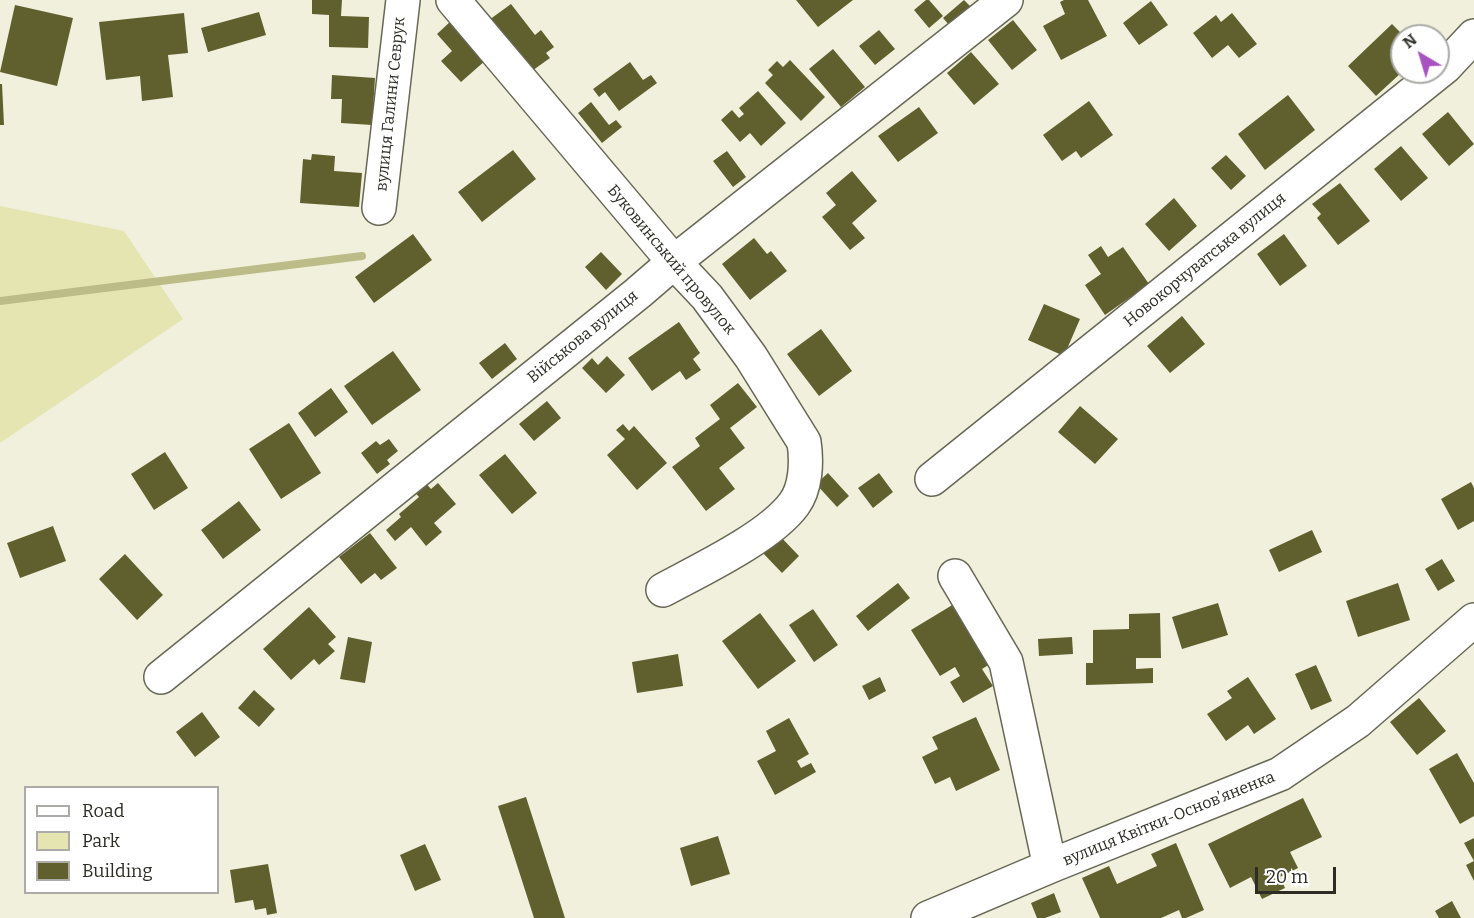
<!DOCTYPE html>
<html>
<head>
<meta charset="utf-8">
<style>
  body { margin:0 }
  #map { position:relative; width:1474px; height:918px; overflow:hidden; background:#f0f0dc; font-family:Bitter,serif }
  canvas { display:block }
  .legend { position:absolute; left:24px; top:786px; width:195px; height:108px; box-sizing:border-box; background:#fff; border:2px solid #ababa8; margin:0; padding:8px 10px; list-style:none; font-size:18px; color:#2d2d25 }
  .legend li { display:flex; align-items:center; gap:12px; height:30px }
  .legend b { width:30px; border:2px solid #ababa8 }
  .north { position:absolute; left:1390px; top:24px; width:60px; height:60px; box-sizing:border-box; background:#fff; border:2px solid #ababa8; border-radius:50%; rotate:322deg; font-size:16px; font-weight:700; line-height:24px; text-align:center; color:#2d2d25 }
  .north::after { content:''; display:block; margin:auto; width:21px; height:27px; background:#a953c1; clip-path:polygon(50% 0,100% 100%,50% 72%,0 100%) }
  .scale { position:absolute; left:1255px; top:867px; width:81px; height:27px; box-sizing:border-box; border:3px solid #2d2d25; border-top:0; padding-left:8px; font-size:18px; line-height:21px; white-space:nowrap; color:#2d2d25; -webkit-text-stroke:4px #fff; paint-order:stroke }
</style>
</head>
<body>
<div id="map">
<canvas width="1474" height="918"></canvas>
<ul class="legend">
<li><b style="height:8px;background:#fff"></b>Road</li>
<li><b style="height:16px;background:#e5e5b2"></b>Park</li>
<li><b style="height:16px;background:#60602f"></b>Building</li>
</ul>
<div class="north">N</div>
<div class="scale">20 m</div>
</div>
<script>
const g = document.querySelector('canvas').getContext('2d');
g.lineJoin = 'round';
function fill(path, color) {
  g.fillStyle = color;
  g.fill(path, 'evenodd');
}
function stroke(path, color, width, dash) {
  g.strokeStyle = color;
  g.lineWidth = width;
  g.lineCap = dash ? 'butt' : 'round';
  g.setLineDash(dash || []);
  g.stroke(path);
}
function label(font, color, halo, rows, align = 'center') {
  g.font = font + ' Bitter,serif';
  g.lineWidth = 6;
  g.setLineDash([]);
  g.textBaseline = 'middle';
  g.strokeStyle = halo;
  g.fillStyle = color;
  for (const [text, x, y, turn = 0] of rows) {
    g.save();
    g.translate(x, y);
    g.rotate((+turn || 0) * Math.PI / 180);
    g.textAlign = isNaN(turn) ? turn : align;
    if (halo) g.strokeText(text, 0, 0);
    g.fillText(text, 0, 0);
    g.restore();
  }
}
fill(new Path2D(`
  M0 206 124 231 183 319 0 443Z`), '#e5e5b2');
stroke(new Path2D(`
  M0 301 362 256`), '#bbbc88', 8);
fill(new Path2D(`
  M312 0H342L341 16 369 17 368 48 329 47V15L312 14Z
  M796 0H853L818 27Z
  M926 0H929L943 16 929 28 914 10Z
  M964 0 972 8 950 26 943 18Z
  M1064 0H1088L1107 36 1061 60 1043 26 1065 14 1060 2Z
  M1151 1 1168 25 1139 45 1123 23Z
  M511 4 535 35 541 30 554 47 546 53 550 58 529 73 489 20Z
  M15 5 73 18 57 86 0 72Z
  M259 12 266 35 208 52 201 28Z
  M184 13 188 53 168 55 173 97 142 101 140 76 106 80 99 22Z
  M1232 13 1257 44 1239 58 1228 45 1212 58 1193 33 1216 15 1221 22Z
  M1013 20 1037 50 1012 70 988 40Z
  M451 21 486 60 461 82 441 61 452 51 437 34Z
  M1392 24 1404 36H1402V72L1376 96 1348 66Z
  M879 30 895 49 875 65 859 46Z
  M833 49 865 87 841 107 809 69Z
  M971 52 999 84 974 105 947 73Z
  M790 60 825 97 801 121 765 83 773 75 768 70 777 61 783 67Z
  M630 62 643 80 651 75 657 83 619 111 605 92 599 97 593 89Z
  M332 75 375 78 372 125 341 123 342 99H331Z
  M0 84H2L4 125H0Z
  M758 91 786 123 761 146 750 133 740 142 721 120 732 110 739 118 744 114 739 108Z
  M1288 95 1315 130 1265 170 1238 134Z
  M1089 101 1113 135 1081 158 1076 151 1062 161 1043 135Z
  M591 102 609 125 616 120 622 127 602 143 578 113Z
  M919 107 938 133 898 162 878 136Z
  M1448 112 1474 144 1449 166 1422 134Z
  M1401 146 1428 178 1401 201 1374 169Z
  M513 150 536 179 482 222 458 192Z
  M727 151 746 177 733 187 713 161Z
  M312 154 335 156 334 171 362 173 359 207 300 203 303 159 311 160Z
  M1226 155 1246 176 1231 190 1211 168Z
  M852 171 877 201 852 223 865 238 850 250 822 217 836 205 826 193Z
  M1340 183 1370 221 1338 245 1317 218 1321 214 1312 204Z
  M1174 198 1197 226 1169 251 1145 224Z
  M413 234 432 260 374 303 355 277Z
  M1284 234 1307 266 1280 286 1257 254Z
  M754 238 767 254 771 251 787 271 750 300 722 264Z
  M1101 246 1108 257 1123 247 1149 284 1105 315 1085 285 1101 274 1088 255Z
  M601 252 622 274 606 290 585 267Z
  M1044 304 1080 319 1064 356 1028 340Z
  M1182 316 1205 344 1170 373 1147 346Z
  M679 322 700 353 693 359 701 370 686 380 680 371 652 391 628 358Z
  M821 329 852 371 819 396 787 354Z
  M505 343 517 359 492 379 479 363Z
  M393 351 421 390 372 425 344 386Z
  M607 356 625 375 606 393 582 368 592 358 598 365Z
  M738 383 757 407 730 428 745 448 719 468 735 489 706 511 672 467 700 446 695 438 720 419 710 405Z
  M331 388 348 412 315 437 298 413Z
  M547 401 561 418 534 441 519 424Z
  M1080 406 1118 439 1095 464 1058 432Z
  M289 423 321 473 281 499 249 449Z
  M623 424 629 431 634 426 667 463 637 490 607 455 625 439 616 430Z
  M389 439 398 451 387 460 390 464 377 474 361 453 376 441 380 445Z
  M165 452 188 488 154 510 131 474Z
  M505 454 537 493 512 514 479 475Z
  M828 473 849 496 837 507 816 484Z
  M879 473 893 492 873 508 858 488Z
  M422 479 431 489 438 483 456 504 434 523 442 532 426 546 411 527 395 541 386 530 401 517 399 514 419 497 411 488Z
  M1471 482 1474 488V521L1458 530 1441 499Z
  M239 501 261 530 223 559 201 530Z
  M53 526 66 561 20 578 7 543Z
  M1312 530 1322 552 1279 572 1269 550Z
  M370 533 397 568 381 580 375 573 361 584 339 557Z
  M778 534 799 556 782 573 761 551Z
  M125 554 163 595 137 620 99 579Z
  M1442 559 1455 581 1438 591 1425 569Z
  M898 583 910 598 868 631 856 616Z
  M1398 583 1410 620 1358 637 1346 601Z
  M1218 603 1228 635 1182 649 1172 617Z
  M954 604 990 664 982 669 993 686 963 703 950 682 960 676 955 667 940 676 911 630Z
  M309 607 336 637 328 644 335 651 319 665 314 659 291 680 263 649Z
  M813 609 838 645 814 662 789 625Z
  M760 613 796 661 758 689 722 641Z
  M1160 613 1161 658H1136V669L1153 668V683L1086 685V663H1093V630L1129 629V614Z
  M348 637 372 642 365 683 340 679Z
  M1072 637 1073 654 1039 656 1038 639Z
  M678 654 683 686 637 693 632 662Z
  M1316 665 1332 701 1311 710 1295 674Z
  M880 677 886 691 869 700 862 686Z
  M1248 677 1276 719 1254 734 1248 725 1226 741 1207 714 1232 698 1227 691Z
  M254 690 275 709 259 727 238 708Z
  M1419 698 1446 731 1417 755 1390 722Z
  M202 712 220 737 195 757 176 732Z
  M976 717 1000 770 956 791 950 777 935 784 922 757 938 749 932 737Z
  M789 718 809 754 797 761 801 768 811 763 816 772 775 795 757 761 776 751 766 731Z
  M1457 753 1474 783V816L1460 824 1429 769Z
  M526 797 565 918H534L498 806Z
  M1303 798 1322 837 1290 852 1298 868 1280 877 1285 888 1262 899 1251 877 1230 888 1208 844Z
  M718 836 730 874 691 886 680 848Z
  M1474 838V881L1466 865 1474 861 1464 843Z
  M1176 843 1204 910 1186 918H1182L1179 910 1161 918H1100L1082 878 1109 866 1117 884 1157 866 1151 854Z
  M425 844 441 880 415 891 400 855Z
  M268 864 277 913 267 915 266 908 255 910 253 900 235 903 230 870Z
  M1054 893 1061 912 1045 918H1037L1031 903Z
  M1452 901 1461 918H1439L1435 911Z`), '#60602f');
const minor = new Path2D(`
  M453 0 674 262 707 297 751 357 804 442C807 462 806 488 794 504 770 537 700 570 663 590
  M379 208 403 0
  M932 479 1445 67 1474 36
  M955 576 1006 662 1047 853 1053 865
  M161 677 638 293 674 262 1006 0
  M928 918 1053 865 1280 774 1358 721 1474 620`);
stroke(minor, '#676756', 36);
stroke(minor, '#fff', 33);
label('16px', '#2d2d25', '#fff', [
  ["вулиця Галини Севрук",391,104,-84],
  ["Буковинський провулок",671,260,50],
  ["Новокорчуватська вулиця",1205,260,-39],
  ["Військова вулиця",583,337,-39],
  ["вулиця Квітки-Основ’яненка",1169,819,-22]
]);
</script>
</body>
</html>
